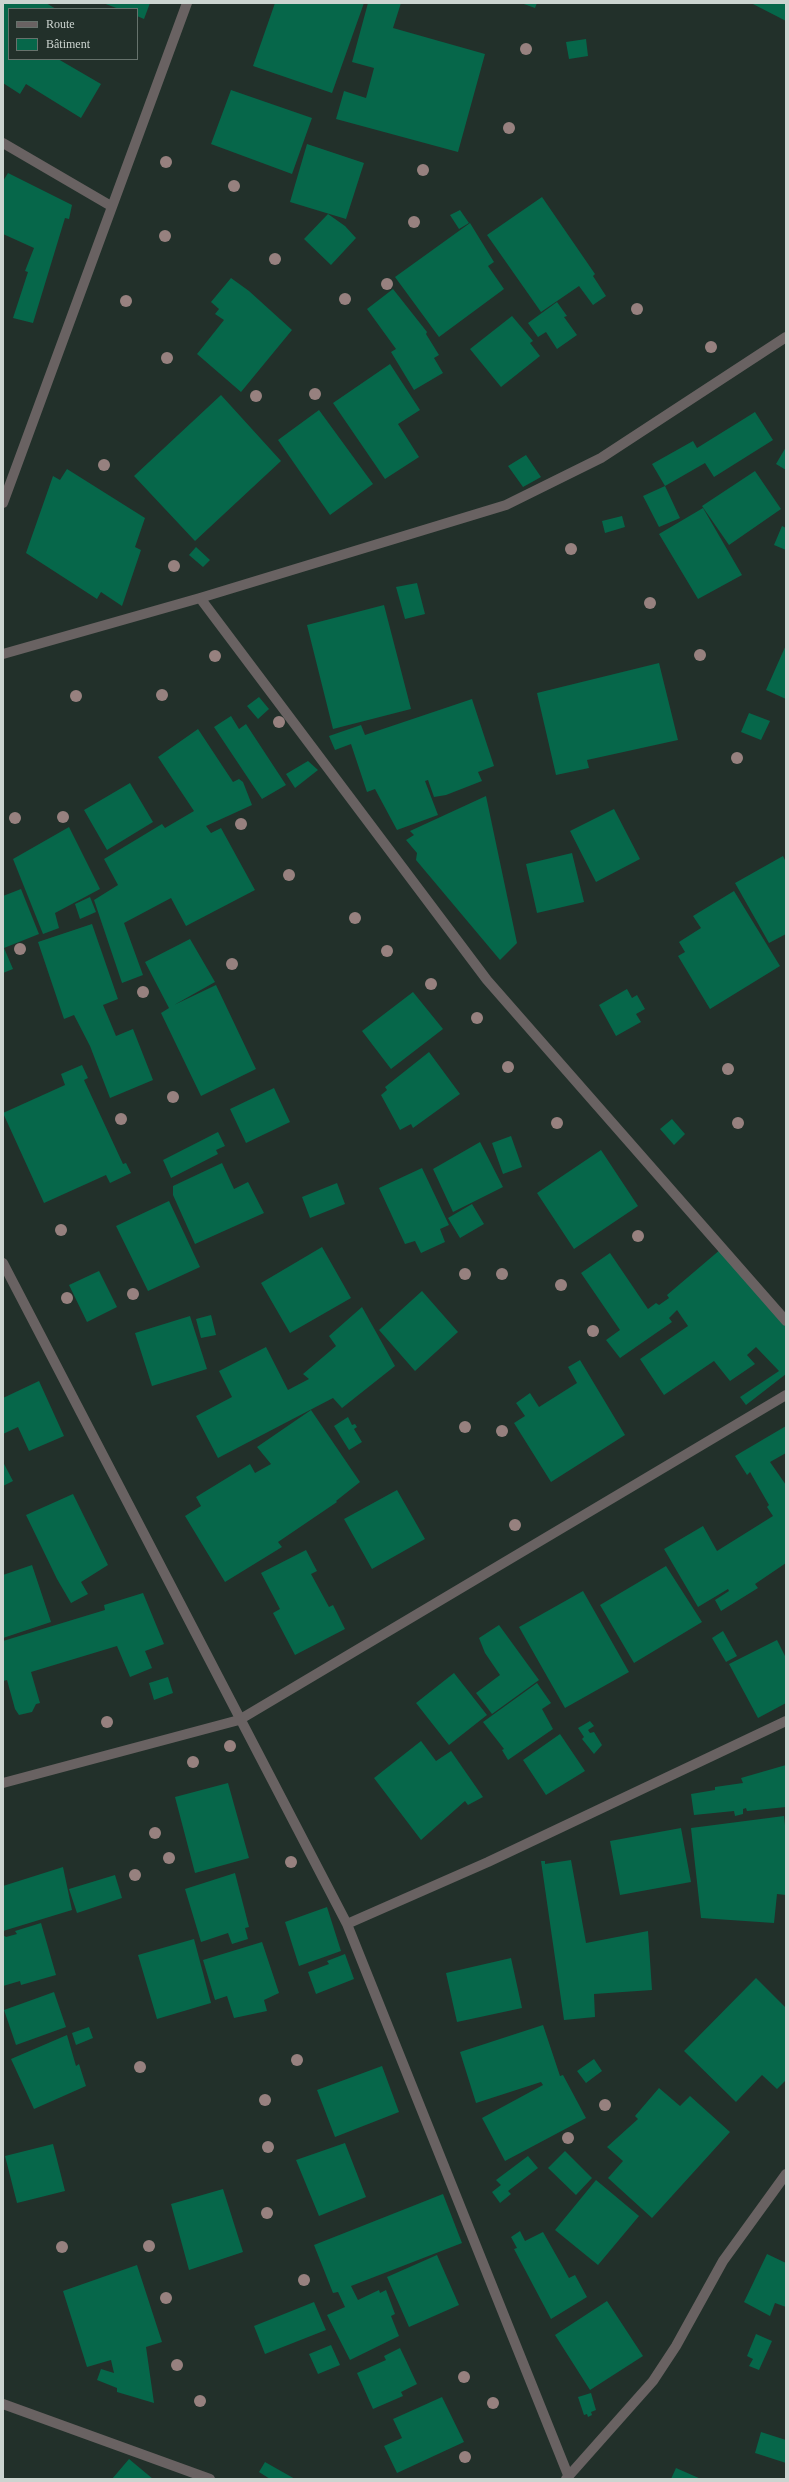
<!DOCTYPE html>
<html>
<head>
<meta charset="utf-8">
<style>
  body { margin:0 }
  #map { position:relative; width:789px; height:2482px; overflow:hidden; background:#22302a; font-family:"Times New Roman",serif }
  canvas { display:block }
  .frame { position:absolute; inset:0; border:4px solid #ccd4d0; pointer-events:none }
  .legend { position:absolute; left:8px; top:8px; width:130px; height:52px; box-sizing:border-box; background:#22302a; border:1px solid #66726c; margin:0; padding:5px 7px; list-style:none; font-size:12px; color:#ccd4d0 }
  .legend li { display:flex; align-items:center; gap:8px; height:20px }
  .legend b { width:20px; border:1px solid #66726c }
</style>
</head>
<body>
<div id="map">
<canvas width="789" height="2482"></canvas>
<div class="frame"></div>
<ul class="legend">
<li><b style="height:5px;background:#696262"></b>Route</li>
<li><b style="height:11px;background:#06674a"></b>Bâtiment</li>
</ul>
</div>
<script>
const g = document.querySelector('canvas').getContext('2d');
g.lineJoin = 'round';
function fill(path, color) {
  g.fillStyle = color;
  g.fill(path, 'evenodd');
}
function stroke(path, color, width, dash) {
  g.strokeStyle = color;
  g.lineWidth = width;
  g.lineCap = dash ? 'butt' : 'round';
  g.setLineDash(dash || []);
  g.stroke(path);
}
fill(new Path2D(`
  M3 3H46L56 9H9V59H58L101 84 81 118 26 84 20 94 3 83Z
  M103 3H150L144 19 137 16V9H119Z
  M275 3H364L332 93 253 66Z
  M368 3H401L393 28 485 54 458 152 336 119 344 91 366 98 374 68 352 62Z
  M521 3H537L535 8Z
  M751 3H786V21Z
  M586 39 588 56 569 59 566 42Z
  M231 90 312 118 292 174 211 144Z
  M307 144 364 163 346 219 290 202Z
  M8 173 72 205 69 219 65 218 33 323 13 318 28 272 25 271 34 248 3 234V181Z
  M542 197 595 274 593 276 606 296 593 305 579 286 541 312 487 235Z
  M460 210 469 223 459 229 450 215Z
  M328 214 345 226 356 238 331 265 304 239Z
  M470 223 494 262 488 266 504 289 439 337 395 277Z
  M231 278 249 291 292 330 241 392 197 354 224 320 215 314 219 309 211 302Z
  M393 289 427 332 426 334 439 355 434 358 443 373 414 390 391 352 396 349 367 309Z
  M557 302 567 316 564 317 577 335 557 349 546 332 538 337 528 323Z
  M512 316 533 341 530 343 540 356 501 387 470 349Z
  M390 364 420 410 398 424 419 457 385 479 333 403Z
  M221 395 281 461 195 541 134 476Z
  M319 410 373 484 330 515 278 440Z
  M755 412 773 440 714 477 705 463 665 486 652 464 693 441 697 448Z
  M786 447V470L776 464Z
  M526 455 541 477 523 487 508 466Z
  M67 469 145 518 135 547 141 550 122 606 101 592 97 599 26 553 53 476 60 480Z
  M755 471 781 509 729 545 702 506Z
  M665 486 680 518 659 527 643 496Z
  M703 508 742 575 698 599 659 534Z
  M622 516 625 527 605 533 602 521Z
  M782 526 786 528V550L774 545Z
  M196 547 210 560 203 567 189 555Z
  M417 583 425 614 405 619 396 587Z
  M384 605 411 709 333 729 307 625Z
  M786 645V699L766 690Z
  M659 663 678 740 587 760 589 768 556 775 537 693Z
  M259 697 269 709 258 719 247 706Z
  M472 699 494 766 478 772 482 781 446 795 434 797 428 780 425 781 438 815 397 830 375 789 367 792 351 744 335 750 329 736 361 725 365 735Z
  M749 713 770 721 761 740 741 732Z
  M231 716 239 729 246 724 286 785 262 799 214 727Z
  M198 729 233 782 239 779 243 782 252 805 206 826 211 833 221 828 255 890 186 926 171 898 124 923 143 975 122 983 94 900 118 885 104 859 162 824 165 828 194 811 158 757Z
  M308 761 318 770 295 788 286 774Z
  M130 783 153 822 107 850 84 810Z
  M486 796 517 943 500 960 416 860 417 853 406 840 414 835 410 831Z
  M614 809 640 859 596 882 570 831Z
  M69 827 100 889 55 913 59 928 43 934 13 859Z
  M572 853 584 902 537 913 526 864Z
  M783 856 786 862V934L769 943 735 883Z
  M21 889 39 934 4 948 13 969 3 973V896Z
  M734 891 780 966 710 1009 678 956 685 952 679 942 701 928 693 916Z
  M90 897 96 912 80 919 75 904Z
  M92 924 118 999 103 1005 116 1036 133 1029 153 1080 110 1098 90 1046 74 1015 64 1019 38 942Z
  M190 939 215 982 174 1005 216 985 256 1069 201 1096 161 1013 169 1008 145 962Z
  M627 989 632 998 637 995 645 1009 636 1014 641 1022 616 1036 599 1005Z
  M413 992 443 1029 391 1069 362 1031Z
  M429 1052 460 1094 413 1128 411 1124 400 1130 381 1095 387 1090 385 1087Z
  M82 1065 88 1078 84 1080 123 1164 126 1163 131 1173 110 1183 106 1175 44 1203 3 1113 65 1085 61 1074Z
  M274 1088 290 1122 246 1143 230 1109Z
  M672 1119 685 1134 674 1145 660 1129Z
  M218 1132 225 1146 216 1150 218 1154 171 1178 163 1160Z
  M511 1136 522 1167 503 1174 492 1143Z
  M480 1142 503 1187 453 1212 433 1169Z
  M601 1150 638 1206 574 1249 537 1193Z
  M222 1163 234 1189 248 1182 264 1213 195 1244 173 1195V1186Z
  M422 1168 449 1225 440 1229 445 1242 421 1253 415 1241 405 1244 379 1188Z
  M337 1183 345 1204 310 1218 302 1197Z
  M169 1201 200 1267 148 1291 116 1226Z
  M472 1204 484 1224 460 1238 448 1218Z
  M322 1247 351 1298 290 1333 261 1283Z
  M721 1249 786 1327V1374L746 1405 740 1397 779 1371 756 1347 747 1355 755 1364 730 1381 714 1361 664 1395 640 1359 688 1326 677 1310 669 1318 672 1322 620 1358 606 1340 620 1330 581 1273 610 1253 648 1309 656 1303 659 1305 669 1298 667 1295Z
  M99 1271 117 1307 87 1322 69 1285Z
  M422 1291 458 1332 415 1371 379 1330Z
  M362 1307 395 1366 342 1408 333 1398 218 1458 196 1416 232 1397 219 1371 266 1347 288 1390 309 1379 303 1374 336 1346 329 1336Z
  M211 1315 216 1335 201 1338 196 1319Z
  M190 1316 207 1369 152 1386 135 1333Z
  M580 1360 625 1435 551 1482 514 1423 525 1416 516 1403 530 1393 539 1407 577 1383 568 1367Z
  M39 1381 64 1436 29 1451 18 1427 3 1434V1398Z
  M311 1410 360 1482 336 1501 337 1502 278 1542 282 1547 225 1582 185 1516 201 1506 196 1497 250 1464 255 1473 271 1464 257 1447Z
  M348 1417 352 1425 355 1424 357 1427 354 1429 362 1442 349 1450 334 1426Z
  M786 1426V1453L770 1462 786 1485V1563L755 1584 758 1588 721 1611 715 1600 729 1591 728 1589 698 1607 664 1549 703 1526 717 1551 773 1516 767 1507 769 1505 750 1472 747 1475 735 1456Z
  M3 1462 13 1481 3 1486Z
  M397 1490 425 1539 372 1569 344 1519Z
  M73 1494 108 1565 81 1582 88 1594 71 1603 57 1579 26 1515Z
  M306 1550 317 1571 311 1574 329 1607 333 1605 345 1629 295 1655 273 1613 280 1609 261 1573Z
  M32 1565 51 1622 3 1638V1575Z
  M666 1566 702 1622 634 1663 600 1605Z
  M583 1591 629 1672 565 1708 519 1627Z
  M143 1593 164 1644 145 1651 152 1668 130 1677 117 1646 31 1672 40 1703 36 1704 32 1712 19 1715 15 1709 7 1680 3 1681V1641L105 1610 104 1605Z
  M499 1625 539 1680 492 1714 476 1693 500 1675 485 1653 479 1638Z
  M723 1631 737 1656 726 1662 712 1638Z
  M777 1640 786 1658V1703L758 1718 729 1664Z
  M454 1673 487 1715 449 1745 416 1703Z
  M168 1677 173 1693 154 1700 149 1683Z
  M537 1683 551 1703 542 1709 553 1729 508 1760 502 1750 504 1749 483 1722Z
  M590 1721 594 1726 588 1730 590 1733 594 1732 602 1745 594 1754 582 1739 584 1737 578 1728Z
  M560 1734 585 1771 546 1795 523 1760Z
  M421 1741 436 1761 451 1751 483 1797 468 1805 465 1801 421 1840 374 1778Z
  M786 1765V1807L747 1811 746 1808 743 1809V1814L735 1816 734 1811 694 1815 691 1794 715 1790V1787L743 1783 741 1778Z
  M228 1783 249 1858 195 1873 175 1797Z
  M784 1816 786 1834V1895L777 1894 774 1923 701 1918 691 1828Z
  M681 1828 691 1882 620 1895 610 1841Z
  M571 1860 586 1943 648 1931 652 1990 594 1994 595 2017 564 2020 541 1861H545V1864Z
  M63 1867 72 1910 3 1931V1886Z
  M235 1873 249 1927 245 1928 248 1939 232 1944 228 1933 201 1942 185 1889Z
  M115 1875 122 1898 77 1913 69 1889Z
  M327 1907 341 1951 299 1966 285 1922Z
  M41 1923 56 1975 21 1985 20 1981 3 1986V1935L6 1937 17 1934 15 1931Z
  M194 1939 211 2003 157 2019 138 1955Z
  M262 1942 279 1993 264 2000 267 2011 234 2018 227 1996 215 2000 203 1960Z
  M345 1954 354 1979 316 1994 308 1972 329 1964 327 1961Z
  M511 1958 522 2008 457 2022 446 1973Z
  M756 1978 786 2008V2080L777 2089 762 2075 736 2102 684 2051Z
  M54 1992 66 2027 16 2045 4 2010Z
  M543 2025 560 2076 563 2075 586 2118 505 2161 482 2118 543 2085 541 2082 476 2103 460 2052Z
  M89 2027 93 2038 76 2045 72 2033Z
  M67 2035 76 2066 79 2064 86 2086 34 2109 11 2059Z
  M594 2059 602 2071 586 2083 577 2071Z
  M382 2066 399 2112 335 2137 317 2090Z
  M659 2088 680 2106 690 2096 730 2132 652 2218 608 2178 623 2161 607 2147 638 2119 635 2116Z
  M345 2143 366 2197 319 2216 296 2160Z
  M53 2144 65 2191 17 2203 5 2156Z
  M565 2151 592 2178 576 2195 548 2168Z
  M528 2156 538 2168 508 2191 511 2194 500 2203 492 2192 501 2185 496 2180Z
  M596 2180 639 2216 598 2265 555 2230Z
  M223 2189 243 2252 189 2270 171 2204Z
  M443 2194 462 2243 351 2286 358 2300 379 2290 380 2293 386 2290 395 2314 391 2316 399 2336 350 2360 327 2315 345 2307 338 2292 333 2293 314 2245Z
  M520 2231 525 2241 543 2232 569 2278 575 2275 587 2297 551 2319 514 2249 517 2248 511 2237Z
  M767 2254 786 2263V2307L775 2303 770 2316 744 2302Z
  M437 2255 459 2305 409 2327 387 2277Z
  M137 2265 162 2342 146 2347 154 2403 117 2392V2388L97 2380 101 2369 114 2373 111 2360 87 2367 63 2291Z
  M607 2301 643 2356 590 2390 555 2335Z
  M314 2302 326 2330 265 2354 254 2326Z
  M756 2334 772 2341 759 2370 749 2366 753 2359 747 2356Z
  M331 2345 340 2365 318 2374 309 2354Z
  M400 2348 417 2384 401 2392 403 2396 373 2409 357 2373 386 2360 384 2356Z
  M591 2393 596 2410 591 2412 592 2415 588 2417 587 2414 584 2415 578 2397Z
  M442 2397 464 2442 397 2473 384 2446 402 2438 393 2419Z
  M761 2432 786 2440V2463L755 2453Z
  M129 2459 153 2479H112Z
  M265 2462 295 2479H270L259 2472Z
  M676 2468 701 2479H671Z`), '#06674a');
stroke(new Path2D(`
  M3 143 111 206
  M3 503 187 3
  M200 598 487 980 786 1321
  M3 654 200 598 506 505 601 458 786 337
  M3 1263 347 1924 568 2475
  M3 1783 239 1720 786 1395
  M347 1924 488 1862 786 1721
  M3 2404 210 2479
  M566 2479 653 2381 676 2346 723 2261 786 2174`), '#696262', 10);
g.fillStyle = '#97817f';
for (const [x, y] of [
  [526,49],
  [509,128],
  [166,162],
  [423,170],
  [234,186],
  [414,222],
  [165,236],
  [275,259],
  [387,284],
  [345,299],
  [126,301],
  [637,309],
  [711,347],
  [167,358],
  [315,394],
  [256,396],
  [104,465],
  [571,549],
  [174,566],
  [650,603],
  [700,655],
  [215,656],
  [162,695],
  [76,696],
  [279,722],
  [737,758],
  [63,817],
  [15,818],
  [241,824],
  [289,875],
  [355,918],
  [20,949],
  [387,951],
  [232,964],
  [431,984],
  [143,992],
  [477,1018],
  [508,1067],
  [728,1069],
  [173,1097],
  [121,1119],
  [557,1123],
  [738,1123],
  [61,1230],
  [638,1236],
  [465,1274],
  [502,1274],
  [561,1285],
  [133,1294],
  [67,1298],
  [593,1331],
  [465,1427],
  [502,1431],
  [515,1525],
  [107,1722],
  [230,1746],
  [193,1762],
  [155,1833],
  [169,1858],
  [291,1862],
  [135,1875],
  [297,2060],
  [140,2067],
  [265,2100],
  [605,2105],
  [568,2138],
  [268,2147],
  [267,2213],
  [149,2246],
  [62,2247],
  [304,2280],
  [166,2298],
  [177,2365],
  [464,2377],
  [200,2401],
  [493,2403],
  [465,2457]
]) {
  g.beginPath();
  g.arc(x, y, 6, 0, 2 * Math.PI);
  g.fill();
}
</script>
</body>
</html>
